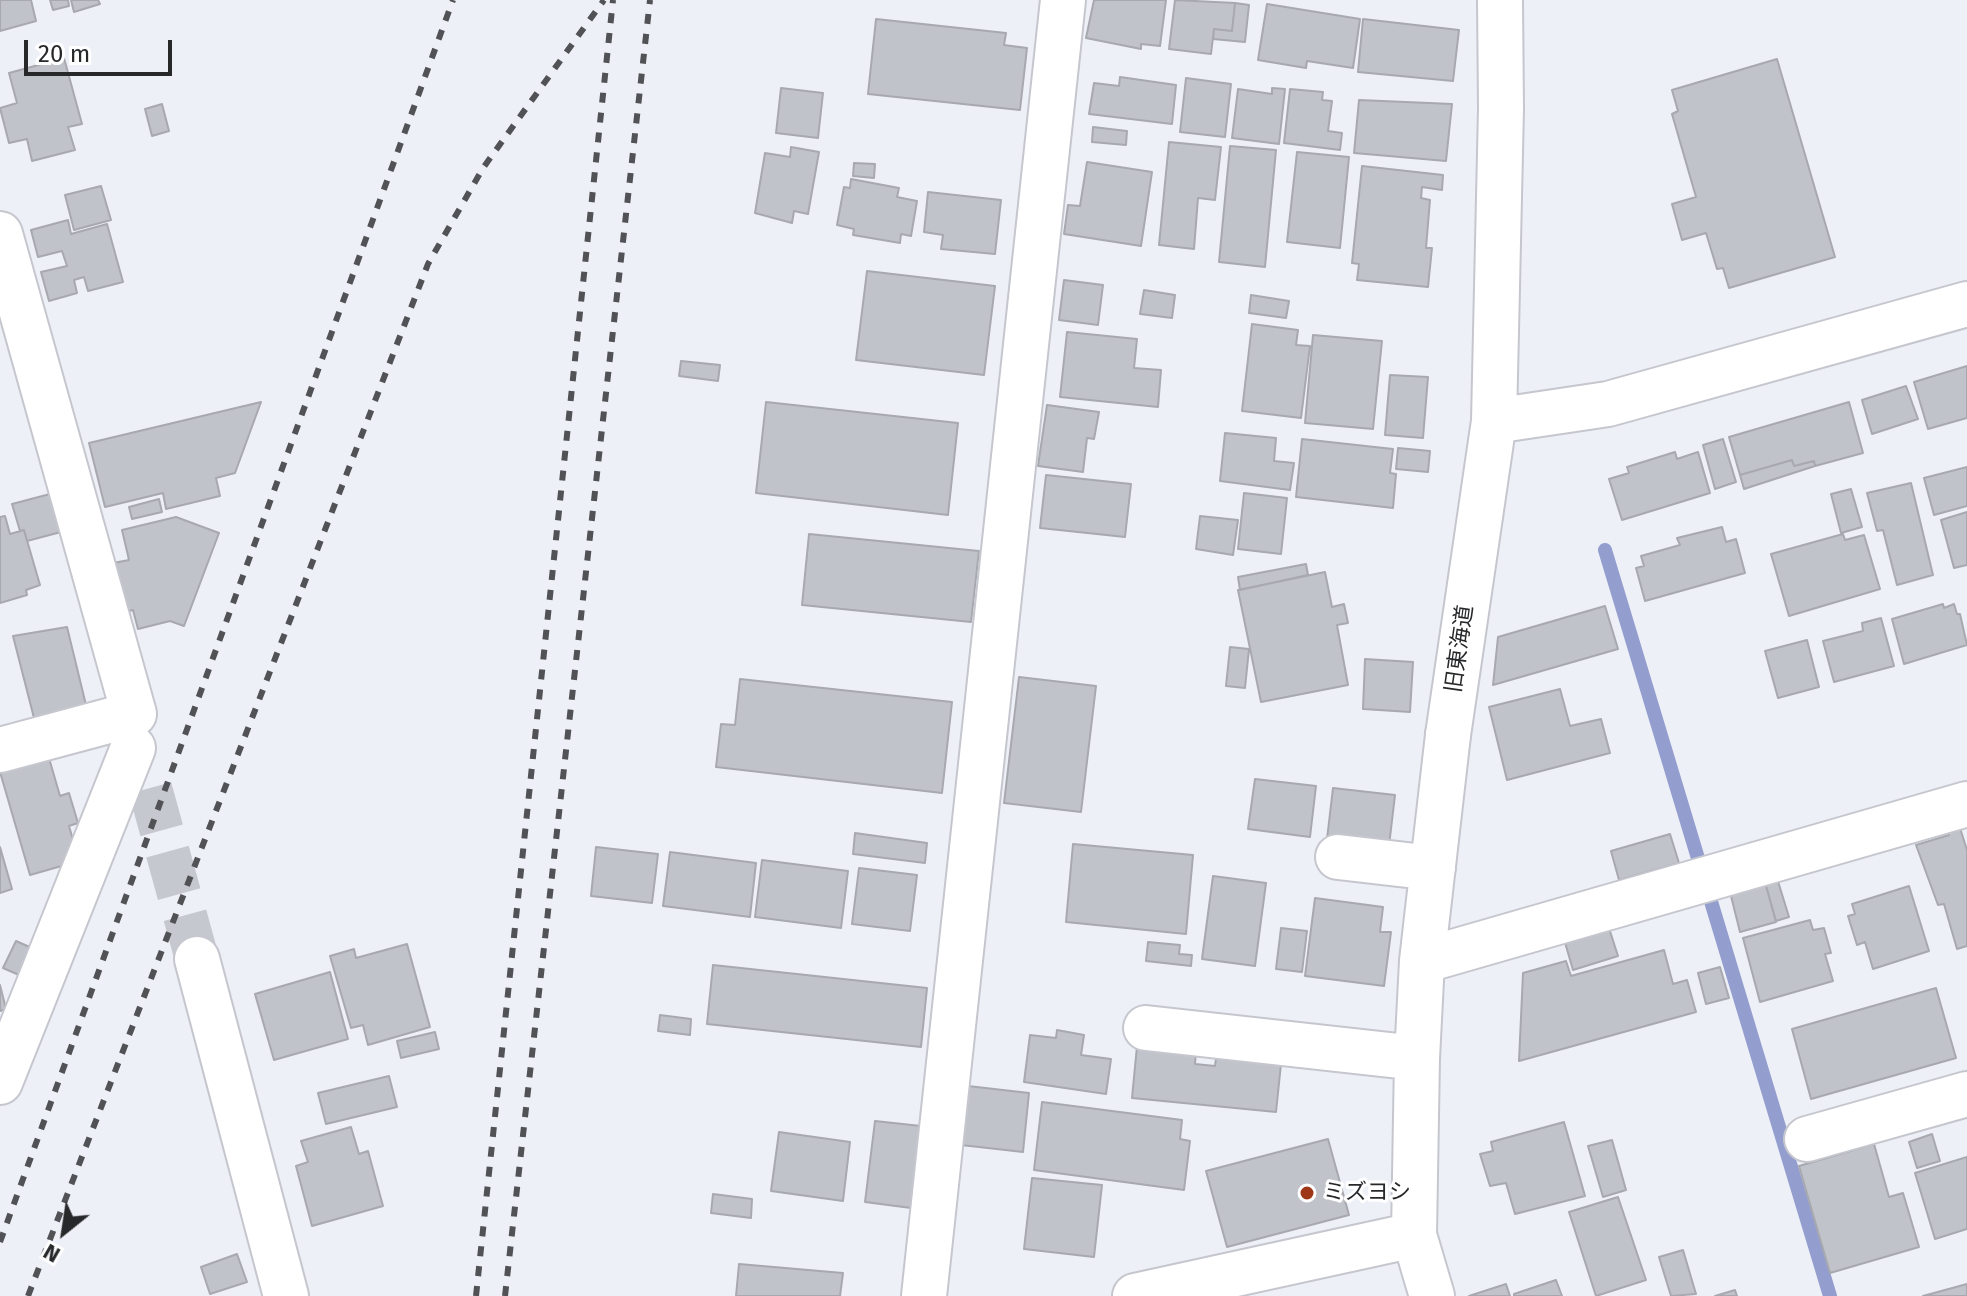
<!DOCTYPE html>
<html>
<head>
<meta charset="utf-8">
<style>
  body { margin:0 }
  #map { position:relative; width:1967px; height:1296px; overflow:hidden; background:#eef0f8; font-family:"Fira Sans",sans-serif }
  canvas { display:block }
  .north { position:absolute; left:24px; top:1192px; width:80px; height:80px; -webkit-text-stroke:6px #fff; paint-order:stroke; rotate:210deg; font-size:22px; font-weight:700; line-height:32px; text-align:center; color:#27282a }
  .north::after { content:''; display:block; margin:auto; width:28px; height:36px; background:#27282a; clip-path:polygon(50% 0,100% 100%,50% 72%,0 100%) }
  .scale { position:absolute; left:24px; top:40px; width:148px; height:36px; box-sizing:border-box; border:4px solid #27282a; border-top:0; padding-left:10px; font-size:24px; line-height:28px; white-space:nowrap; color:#27282a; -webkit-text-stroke:6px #fff; paint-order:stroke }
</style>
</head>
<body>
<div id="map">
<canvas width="1967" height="1296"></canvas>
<div class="north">N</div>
<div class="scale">20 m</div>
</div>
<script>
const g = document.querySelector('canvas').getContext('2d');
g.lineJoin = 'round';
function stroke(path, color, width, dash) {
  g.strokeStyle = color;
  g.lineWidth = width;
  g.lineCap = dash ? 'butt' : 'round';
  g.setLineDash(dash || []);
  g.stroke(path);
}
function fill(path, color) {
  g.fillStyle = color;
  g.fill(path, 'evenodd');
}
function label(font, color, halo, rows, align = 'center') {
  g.font = font + ' "Fira Sans","Noto Sans JP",sans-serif';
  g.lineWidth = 6;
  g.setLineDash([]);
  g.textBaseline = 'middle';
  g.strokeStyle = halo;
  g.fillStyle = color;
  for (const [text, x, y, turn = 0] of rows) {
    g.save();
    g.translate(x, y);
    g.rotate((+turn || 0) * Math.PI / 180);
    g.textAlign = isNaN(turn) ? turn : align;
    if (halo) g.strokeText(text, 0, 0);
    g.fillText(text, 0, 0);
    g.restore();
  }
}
stroke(new Path2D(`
  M1605 550 1830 1296`), '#949ece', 14);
const building = new Path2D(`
  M0 0H31L36 21 0 31Z
  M50 0H68L69 6 53 10Z
  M71 0H98L100 4 74 12Z
  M1094 0H1166L1160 46 1141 44V49L1086 38Z
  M1175 0 1235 3 1232 31 1214 29 1211 54 1169 49Z
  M1235 3 1249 5 1245 42 1213 39 1214 29 1232 31Z
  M1267 4 1360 19 1353 68 1307 61 1306 68 1258 60Z
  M876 19 1006 33 1004 45 1027 48 1020 110 868 94Z
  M1363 19 1459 30 1453 81 1358 72Z
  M64 58 82 124 68 127 75 150 32 161 27 139 9 143 0 108 17 103 9 73Z
  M1777 59 1835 257 1729 288 1723 268 1717 269 1706 233 1682 240 1672 204 1696 197 1672 114 1678 111 1672 90Z
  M1120 77 1176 85 1172 124 1089 114 1094 83 1119 86Z
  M1186 78 1231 84 1225 137 1180 132Z
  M781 88 823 93 818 138 776 133Z
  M1272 88 1285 89 1279 144 1232 138 1238 89 1272 94Z
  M1290 89 1323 92 1322 100 1332 101 1328 131 1342 133 1340 150 1284 143Z
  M1359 100 1452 104 1446 161 1354 153Z
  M162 104 169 131 152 136 145 109Z
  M1093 127 1127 131 1126 145 1092 142Z
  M1169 142 1221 147 1215 200 1198 198 1194 249 1159 245Z
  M1230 146 1276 150 1265 267 1219 262Z
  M791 147 819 152 808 214 794 211 792 223 755 213 765 153 790 157Z
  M1297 152 1349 157 1340 248 1287 242Z
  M1087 162 1152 172 1141 246 1064 234 1068 205 1080 206Z
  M854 163 875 164 874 178 853 176Z
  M1362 166 1443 175 1442 190 1422 187 1421 198 1430 200 1426 248H1432L1428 287 1357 280 1359 264 1352 263Z
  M851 179 899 188 897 197 917 201 911 236 901 234 900 243 853 235 854 229 837 225 844 187 850 188Z
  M101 186 111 220 74 230 65 195Z
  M928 192 1001 200 995 254 941 249 943 235 924 232Z
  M68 220 71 234 107 224 123 282 88 291 84 277 74 280 77 293 49 301 41 272 67 266 62 251 38 257 31 230Z
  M867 271 995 286 984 375 856 360Z
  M1064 280 1103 285 1098 325 1059 320Z
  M1144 290 1175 295 1172 318 1140 314Z
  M1251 295 1289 301 1286 318 1249 313Z
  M1252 324 1298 330 1296 345 1310 346 1301 418 1242 411Z
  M1067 332 1137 339 1134 368 1161 370 1158 407 1060 397Z
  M1313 335 1382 341 1373 429 1305 423Z
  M681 361 720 365 718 381 679 376Z
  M1967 366V418L1928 429 1914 382Z
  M1390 375 1428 377 1423 438 1385 435Z
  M1906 386 1918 419 1872 434 1862 400Z
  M261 402 235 473 216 478 220 496 166 509 163 493 105 507 89 443Z
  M766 402 958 423 948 515 756 493Z
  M1849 402 1863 453 1815 466 1814 461 1794 466 1792 460 1740 475 1729 437Z
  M1047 405 1099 412 1094 439 1087 438 1083 472 1038 466Z
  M1225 433 1276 438 1274 461 1294 463 1290 490 1220 481Z
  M1302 439 1393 449 1390 473 1396 474 1393 508 1296 497Z
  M1723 439 1736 482 1715 489 1703 445Z
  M1398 448 1430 451 1428 472 1396 469Z
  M1675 452 1677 459 1698 452 1710 493 1622 520 1609 479 1629 473 1627 467Z
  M1792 460 1794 466 1814 461 1815 466 1744 489 1740 475Z
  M1967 467V506L1934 515 1924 478Z
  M1046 475 1131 484 1125 537 1040 528Z
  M1911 483 1933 575 1897 585 1883 530 1877 531 1867 493Z
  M1851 489 1862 527 1841 533 1831 494Z
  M1244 493 1287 498 1281 554 1238 549Z
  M50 494 61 532 27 541 24 530 20 531 12 504Z
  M159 499 162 512 132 519 129 507Z
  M1967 512V565L1954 568 1941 520Z
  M5 516 10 534 24 530 40 585 26 590 27 595 0 603V517Z
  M1200 516 1238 520 1233 555 1196 549Z
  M176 517 219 533 184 626 170 621 138 629 133 610 125 612 113 563 129 560 122 530Z
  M1722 527 1726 542 1736 539 1745 573 1645 601 1636 568 1644 566 1641 556 1680 545 1677 538Z
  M809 534 979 551 971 622 802 605Z
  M1843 534 1845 540 1864 535 1880 589 1789 616 1771 554Z
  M1306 564 1308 575 1240 590 1238 577Z
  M1325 572 1332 607 1344 604 1348 623 1337 625 1348 685 1261 702 1238 590Z
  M1943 604 1944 608 1954 604 1957 614H1960L1967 645 1904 664 1892 619Z
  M1605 606 1618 649 1493 685 1498 637Z
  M1881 618 1894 666 1834 682 1823 641 1863 631 1862 623Z
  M67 627 86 705 34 718 13 636Z
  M1807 640 1819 687 1778 698 1765 651Z
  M1230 647 1249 649 1245 688 1226 686Z
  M1365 659 1413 662 1410 712 1363 709Z
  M1019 677 1096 686 1081 812 1004 803Z
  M740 679 952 702 942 793 716 767 721 724 735 725Z
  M1560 689 1570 726 1601 719 1610 753 1507 780 1489 707Z
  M49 758 60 796 69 793 78 823 69 826 76 850 72 863 30 875 0 772Z
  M1255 779 1316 786 1310 837 1248 829Z
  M1333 788 1395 795 1389 846 1327 839Z
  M1960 828 1967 850V946L1957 949 1944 904 1938 905 1916 845 1949 835 1948 831Z
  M855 833 927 843 925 863 853 854Z
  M1670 834 1679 863 1619 880 1611 851Z
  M1073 844 1193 855 1186 934 1066 922Z
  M0 847 12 889 0 893Z
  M596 847 658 854 652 903 591 896Z
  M670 852 756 863 750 917 663 906Z
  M762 860 848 871 841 928 755 917Z
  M859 868 917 875 910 931 852 924Z
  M1213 876 1266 883 1255 966 1202 959Z
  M1777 878 1789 917 1776 921 1765 882Z
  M1765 882 1776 922 1740 932 1730 892Z
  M1909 886 1929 951 1873 969 1865 942 1857 945 1848 916 1855 914 1852 904Z
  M1315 898 1383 907 1380 932H1391L1384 986 1305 976Z
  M1810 920 1813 930 1824 928 1831 953 1825 954 1833 981 1760 1002 1743 938Z
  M1608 925 1618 956 1573 970 1564 939Z
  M1281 928 1307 931 1302 972 1276 969Z
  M16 941 32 948 19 975 3 968Z
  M1148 942 1180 945 1179 954 1192 955 1191 966 1146 961Z
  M407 944 430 1027 368 1045 363 1025 351 1028 330 956 354 949 356 958Z
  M1664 950 1673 984 1687 980 1696 1012 1519 1061 1523 973 1566 961 1571 976Z
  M713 965 927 988 921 1047 707 1024Z
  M1720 967 1729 998 1706 1004 1698 973Z
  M330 972 348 1039 274 1060 255 994Z
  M0 985 6 1009 0 1011Z
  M1936 988 1956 1058 1811 1099 1792 1029Z
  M660 1015 691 1019 690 1035 658 1031Z
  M1057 1030 1084 1035 1081 1055 1111 1059 1106 1094 1024 1082 1030 1035 1056 1038Z
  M435 1032 439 1049 401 1058 397 1041Z
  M1137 1046 1196 1052 1195 1064 1215 1066 1216 1058 1281 1064 1276 1112 1132 1098Z
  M389 1076 397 1107 326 1124 318 1093Z
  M968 1086 1029 1093 1023 1152 961 1145Z
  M1042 1102 1182 1120 1180 1139 1190 1141 1184 1190 1034 1170Z
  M875 1121 921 1126 911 1208 865 1202Z
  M1564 1122 1585 1196 1515 1214 1506 1183 1490 1186 1480 1154 1493 1151 1491 1142Z
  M351 1127 359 1154 368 1151 383 1206 312 1226 296 1166 308 1162 301 1141Z
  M779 1132 850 1142 843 1201 771 1191Z
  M1932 1134 1940 1161 1917 1168 1909 1142Z
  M1328 1139 1349 1215 1227 1247 1206 1171Z
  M1612 1140 1626 1190 1603 1197 1588 1146Z
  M1874 1144 1889 1197 1903 1193 1919 1247 1830 1273 1799 1166Z
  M1967 1157V1229L1935 1239 1915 1173Z
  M1032 1178 1102 1185 1094 1257 1024 1249Z
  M713 1194 752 1199 751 1218 711 1213Z
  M1618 1197 1646 1280 1596 1296 1569 1212Z
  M1683 1250 1696 1294 1671 1296 1659 1257Z
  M237 1254 247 1282 210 1294 201 1267Z
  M739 1264 843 1273 840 1296H736Z
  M1556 1280 1562 1296H1514V1294Z
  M1506 1284 1510 1296H1469Z
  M1967 1284V1296H1923Z
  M1735 1290 1737 1296H1715Z`);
fill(building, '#c1c3ca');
stroke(building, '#a7a9af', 2);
stroke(new Path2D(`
  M150 788 197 959`), '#c6c8cf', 44, [44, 22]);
const street = new Path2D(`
  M0 234 134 714 0 750
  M1338 857 1433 868
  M197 959 286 1296
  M1422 961 1967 804
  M1146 1028 1417 1058
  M0 1082 133 748
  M1807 1139 1967 1094
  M924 1296 1063 0
  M1135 1296 1414 1235
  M1432 1296 1414 1235 1417 1058 1422 961 1448 735`);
const secondary = new Path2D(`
  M1494 421 1608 404 1967 304
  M1448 735 1494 421 1501 108 1500 0`);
stroke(street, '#c6c7ce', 48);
stroke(secondary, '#c6c7ce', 48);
stroke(street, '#fff', 44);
stroke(secondary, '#fff', 44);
stroke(new Path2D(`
  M0 1242 453 0
  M28 1296 428 264 483 168 604 0
  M476 1296 613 0
  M505 1296 650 0`), '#505255', 6, [10, 10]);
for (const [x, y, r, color] of [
  [1307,1193,8,"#9e3718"]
]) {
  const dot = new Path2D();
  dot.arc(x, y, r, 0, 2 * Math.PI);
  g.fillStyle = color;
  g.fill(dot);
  stroke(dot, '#fff', 3);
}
label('22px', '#27282a', '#fff', [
  ["旧東海道",1460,649,-82]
]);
label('22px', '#27282a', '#fff', [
  ["ミズヨシ",1323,1193]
], 'left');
</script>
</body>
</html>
